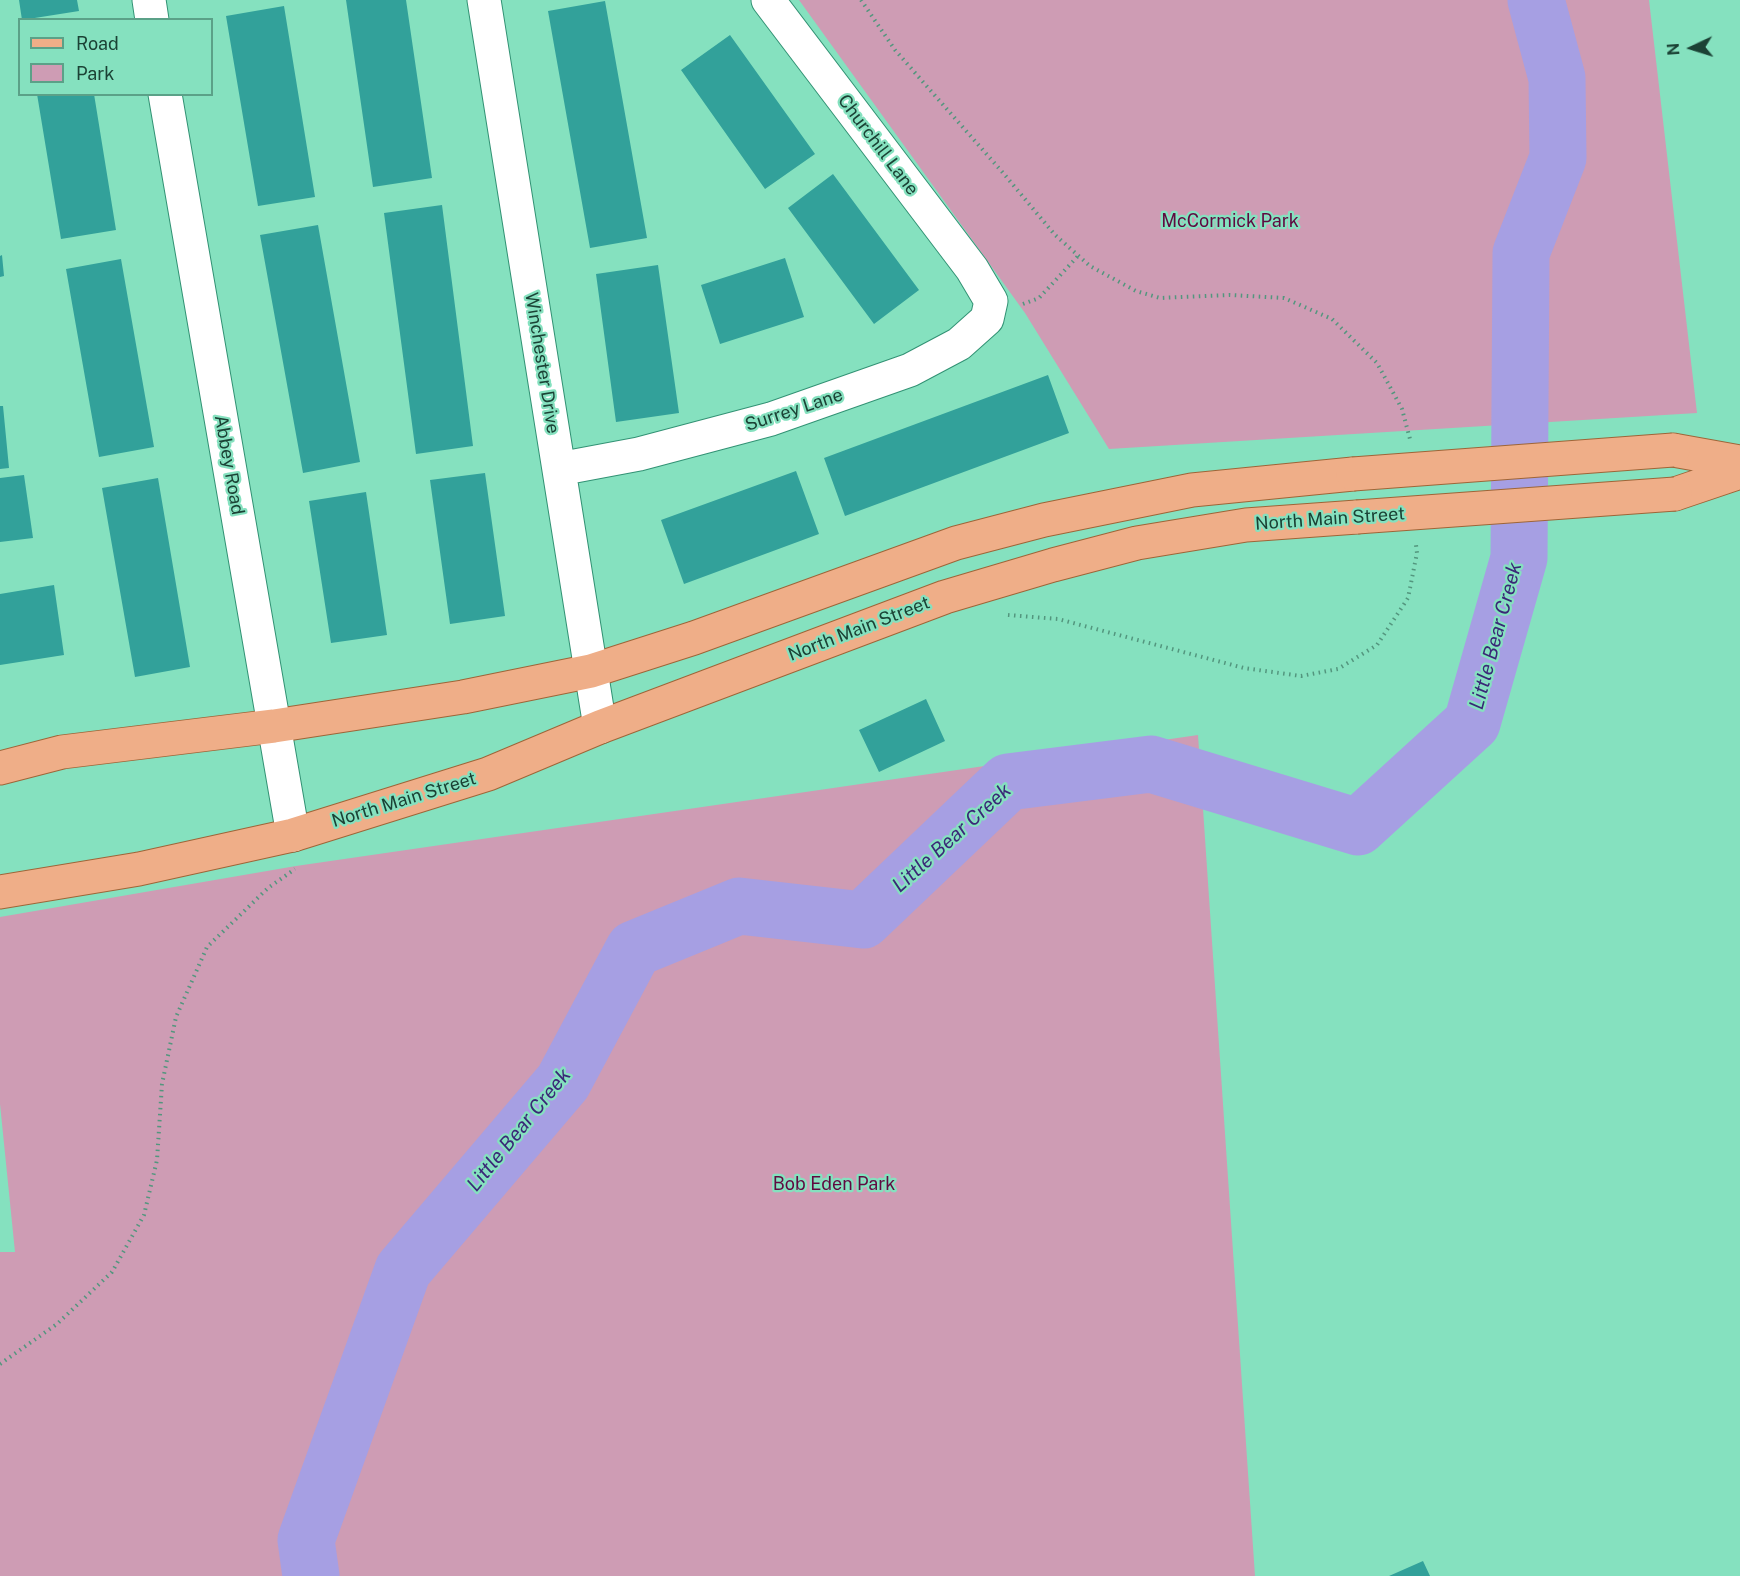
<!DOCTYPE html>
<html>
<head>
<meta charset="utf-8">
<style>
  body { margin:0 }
  #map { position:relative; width:1740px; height:1576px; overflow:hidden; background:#85e1bf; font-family:"Public Sans",sans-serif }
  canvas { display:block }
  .legend { position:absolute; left:18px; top:18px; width:195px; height:78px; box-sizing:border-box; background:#85e1bf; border:2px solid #5ba188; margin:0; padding:8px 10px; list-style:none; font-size:18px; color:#1b4235 }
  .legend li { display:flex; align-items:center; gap:12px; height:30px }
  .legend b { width:30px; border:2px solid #5ba188 }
  .north { position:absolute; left:1662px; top:18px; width:60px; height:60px; -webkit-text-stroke:4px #85e1bf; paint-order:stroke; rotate:266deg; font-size:16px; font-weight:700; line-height:24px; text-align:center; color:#1b4235 }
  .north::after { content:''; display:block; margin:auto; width:21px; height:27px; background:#1b4235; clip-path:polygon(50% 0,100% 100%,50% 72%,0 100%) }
</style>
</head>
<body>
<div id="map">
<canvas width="1740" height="1576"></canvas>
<ul class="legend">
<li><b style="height:8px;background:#efae88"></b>Road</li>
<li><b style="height:16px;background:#ce9cb4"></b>Park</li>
</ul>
<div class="north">N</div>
</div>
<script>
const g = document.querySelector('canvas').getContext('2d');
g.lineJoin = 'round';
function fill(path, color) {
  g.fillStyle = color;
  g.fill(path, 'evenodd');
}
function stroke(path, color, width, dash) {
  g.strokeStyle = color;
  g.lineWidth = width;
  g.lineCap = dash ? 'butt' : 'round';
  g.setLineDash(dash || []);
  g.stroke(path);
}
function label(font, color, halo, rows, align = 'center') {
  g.font = font + ' "Public Sans",sans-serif';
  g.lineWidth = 4.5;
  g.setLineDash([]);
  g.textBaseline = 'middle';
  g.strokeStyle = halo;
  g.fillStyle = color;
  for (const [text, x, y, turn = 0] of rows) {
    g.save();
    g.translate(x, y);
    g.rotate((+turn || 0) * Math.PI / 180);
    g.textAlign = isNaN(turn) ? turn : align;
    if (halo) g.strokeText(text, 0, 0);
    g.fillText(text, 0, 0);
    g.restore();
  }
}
fill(new Path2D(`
  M799 0H1649L1697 413 1109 449 1025 313Z
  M1198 735 1255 1576H0V1252H15L0 1104V917L296 866Z`), '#ce9cb4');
stroke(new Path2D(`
  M311 1576 306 1540 403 1270 563 1082 634 949 739 906 863 920 1008 782 1151 764 1358 827 1472 723 1519 558 1521 253 1558 158 1557 78 1536 0`), '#a69fe3', 57);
fill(new Path2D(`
  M19 0H77L79 11 22 20Z
  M346 0H406L432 178 373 187Z
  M605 1 647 238 590 248 548 11Z
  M284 6 315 197 258 206 226 16Z
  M730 35 815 154 765 189 681 70Z
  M37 94H94L116 230 61 239Z
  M833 174 919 290 874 324 788 208Z
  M442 205 473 446 416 454 384 213Z
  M318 225 360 462 303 473 260 235Z
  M2 255 4 276 0 277V256Z
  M785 258 804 317 720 344 701 285Z
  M121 259 154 447 99 457 66 269Z
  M658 265 679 413 616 422 596 274Z
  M1048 375 1069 433 845 516 824 458Z
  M0 406H3L9 468 0 469Z
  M796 471 819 534 684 584 661 520Z
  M485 473 505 616 450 624 430 480Z
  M24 475 33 538 0 542V478Z
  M158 478 190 667 135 677 102 488Z
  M366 492 387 635 331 643 309 501Z
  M54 585 64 655 0 665V594Z
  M926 699 945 741 879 772 859 730Z
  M1423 1561 1430 1576H1389Z`), '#32a19a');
const minor = new Path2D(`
  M149 0 152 20
  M484 0 600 727
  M165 94 293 835
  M559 469 639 454 771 419 910 370 959 344 987 319 991 301 972 269 768 0`);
const major = new Path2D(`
  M1673 450 1740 462
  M1675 494 1740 472
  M0 768 62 752 274 726 463 697 591 671 694 638 956 543 1044 520 1192 490 1353 474
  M0 892 139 869 293 835 488 774 600 727 945 597 1053 565 1137 543 1246 525 1357 517`);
stroke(minor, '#329274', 35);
stroke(major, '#9e6538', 35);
stroke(new Path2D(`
  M861 0 895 50 1004 174 1055 235 1090 266 1136 291 1160 298 1230 295 1284 298 1332 319 1377 363 1402 409 1410 439
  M1023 304 1039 298 1078 256
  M1008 615 1058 619 1244 668 1301 676 1338 669 1377 645 1408 598 1417 553 1416 545
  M0 1364 57 1324 112 1272 144 1215 157 1160 162 1084 176 1017 207 947 268 888 295 869`), '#53967e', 4, [1.5, 4.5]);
stroke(minor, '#fff', 33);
stroke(major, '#efae88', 33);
const majorBridge = new Path2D(`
  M1353 474 1673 450
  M1357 517 1675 494`);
stroke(majorBridge, '#9e6538', 35, []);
stroke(majorBridge, '#efae88', 33);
label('18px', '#1b4235', '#85e1bf', [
  ["Churchill Lane",878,145,53],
  ["Winchester Drive",542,363,81],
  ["Surrey Lane",794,410,-18],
  ["Abbey Road",229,465,80],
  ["North Main Street",1330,519,-4],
  ["North Main Street",859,629,-21],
  ["North Main Street",404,800,-17]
]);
label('18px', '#600940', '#85e1bf', [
  ["McCormick Park",1230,221],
  ["Bob Eden Park",834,1184]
]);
label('italic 20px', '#3a2877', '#85e1bf', [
  ["Little Bear Creek",1496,636,-75],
  ["Little Bear Creek",952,838,-42],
  ["Little Bear Creek",519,1130,-51]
]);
</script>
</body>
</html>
